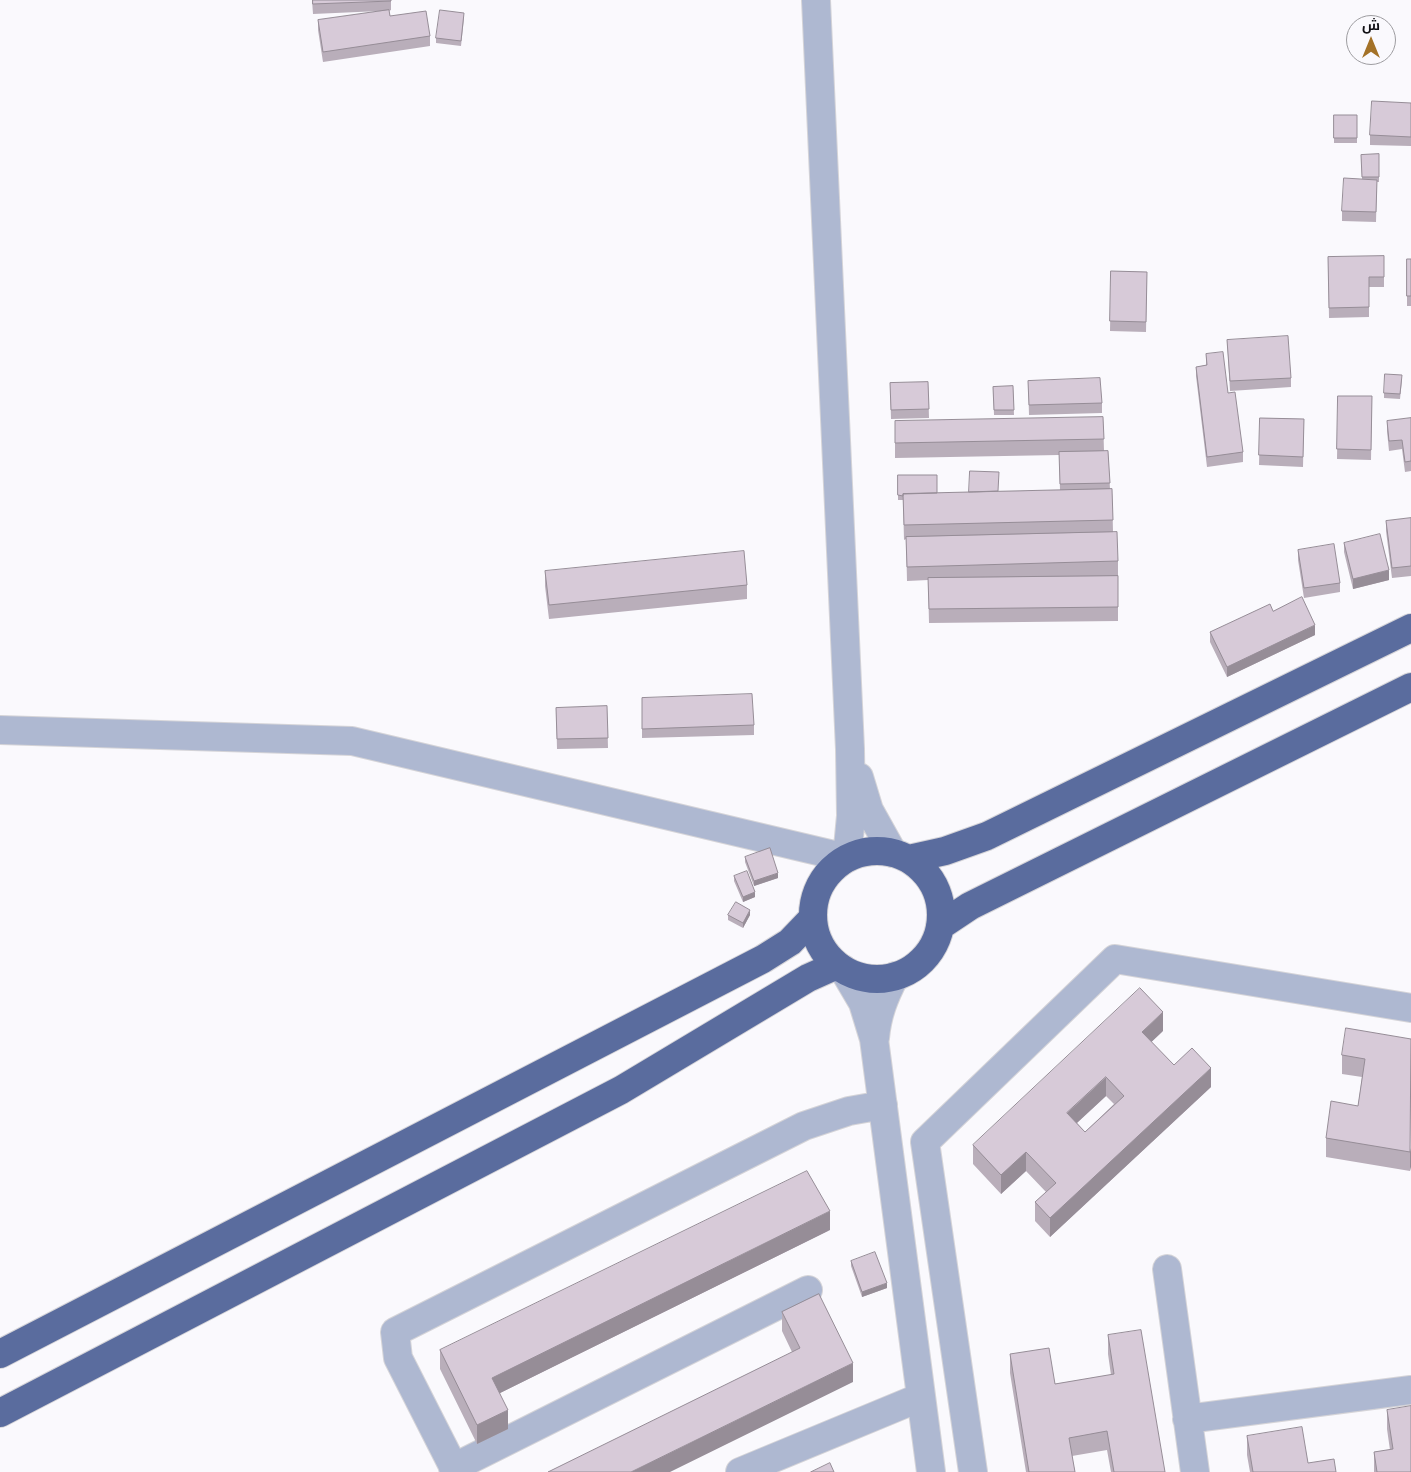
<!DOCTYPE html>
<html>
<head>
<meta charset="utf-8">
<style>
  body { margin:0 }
  #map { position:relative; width:1411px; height:1472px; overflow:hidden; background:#faf9fd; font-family:Spectral,Cairo,serif }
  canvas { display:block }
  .north { position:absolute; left:1346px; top:15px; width:50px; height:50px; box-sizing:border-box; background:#faf9fd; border:1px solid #9d9ca0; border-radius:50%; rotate:0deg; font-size:14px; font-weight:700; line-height:20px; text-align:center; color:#111015 }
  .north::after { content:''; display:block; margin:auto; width:18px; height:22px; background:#a47228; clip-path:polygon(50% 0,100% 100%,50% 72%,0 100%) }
</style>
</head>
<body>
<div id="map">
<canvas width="1411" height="1472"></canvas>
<div class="north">ش</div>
</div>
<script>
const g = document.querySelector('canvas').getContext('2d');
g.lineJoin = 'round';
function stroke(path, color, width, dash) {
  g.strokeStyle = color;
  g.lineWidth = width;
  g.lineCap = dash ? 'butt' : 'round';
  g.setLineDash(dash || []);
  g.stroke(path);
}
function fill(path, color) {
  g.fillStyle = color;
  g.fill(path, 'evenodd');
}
const minor = new Path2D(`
  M0 730 352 741 847 858 851 816 850 749 816 0
  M859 777 869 810 893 853
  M843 969 863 1003 874 1039 931 1472
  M875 1038C877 1015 884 997 895 976
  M1167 1269 1195 1472
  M1187 1419 1411 1390
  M453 1468 808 1290
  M456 1472 398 1358 395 1332 804 1126 849 1111 883 1105
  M740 1472 921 1397
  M973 1472 925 1142 1115 959 1411 1008`);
const highway = new Path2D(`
  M813 915a64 64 0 1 1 128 0a64 64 0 1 1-128 0Z
  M909 859 945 851 987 836 1411 628
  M940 926 970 906 1411 687
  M0 1354 763 959 790 942 813 918
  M0 1413 621 1090 808 978 837 965`);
stroke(minor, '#d5d4d8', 30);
stroke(highway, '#d5d4d8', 30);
stroke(minor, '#aeb8d1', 28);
stroke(highway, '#5a6c9e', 28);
fill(new Path2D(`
  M312 0H391V10L389 11 390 16 430 36V46L323 62 318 30V20L380 11 313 14Z
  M464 18 461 46 436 43V38Z
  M1411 103V146L1370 145V135Z
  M1334 115H1357V143H1334Z
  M1379 154V182H1377L1376 222 1342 221V211L1362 179 1361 155Z
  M1384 256V287H1369V317L1329 318 1328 257Z
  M1407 259H1411V306H1407Z
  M1111 271 1147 272 1146 332 1110 331Z
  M1227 340 1291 378V387L1230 391Z
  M1206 354 1228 393 1243 452V462L1207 467 1196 376V367L1206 365Z
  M1402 380 1400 399 1384 398V393Z
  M1028 381 1102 403V413L1029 415Z
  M928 382 929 418 891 419 890 383Z
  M1013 386 1014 415H994L993 387Z
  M1338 396H1372L1371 460 1337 459Z
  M1103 417 1104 451H1108L1110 489H1112L1113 532 1118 561V621L929 623 928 580 907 581 906 539 904 540 903 500H898V475L937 493 1060 490 1059 455 895 458V421Z
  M1260 418 1304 419 1303 467 1259 465Z
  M1411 418V471L1405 472 1402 449 1389 451 1387 431V421Z
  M1411 518V576L1392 578 1386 531V521Z
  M1344 543 1389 580 1353 589 1344 552Z
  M1298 550 1340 583V592L1304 598 1298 560Z
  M545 571 747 585V599L549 619 545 586Z
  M1273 611 1315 635 1227 677 1210 642V632Z
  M642 698 754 725V735L642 738Z
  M607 706 608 748 557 749 556 708Z
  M745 857 778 878 754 886 745 862Z
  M734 876 755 897 743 902 734 881Z
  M728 915H750L743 928 728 920Z
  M1163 1031 1151 1042 1174 1065 1211 1087 1050 1237 1035 1221V1202L1046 1192 1026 1171 1001 1194 973 1164V1145ZM1106 1096 1114 1104 1085 1132 1077 1123Z
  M1411 1039 1410 1171 1326 1157V1138L1358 1106 1362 1077 1342 1074V1055Z
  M830 1230 500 1393 508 1429 477 1444 440 1369V1350Z
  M851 1261 887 1288 862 1297 851 1266Z
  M782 1312 853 1382 792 1352 782 1331Z
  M1108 1335 1165 1472H1111L1107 1450 1072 1456 1075 1472H1026L1010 1373V1354L1055 1384 1111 1375 1108 1354Z
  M1387 1410 1411 1472H1374V1452L1390 1450 1387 1429Z
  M1247 1436 1308 1463 1336 1472H1250L1247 1455Z`), '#b9aeba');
fill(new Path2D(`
  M1389 570V580L1353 589V579Z
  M1315 625V635L1227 677V667Z
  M778 873V878L754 886V881Z
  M755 892V897L743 902V897Z
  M750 910V915L743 928V923Z
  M1163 1012V1031L1142 1051V1032Z
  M1211 1068V1087L1050 1237V1218Z
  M1106 1077V1096L1067 1132V1113Z
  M1411 1148V1167L1410 1171V1152Z
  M1026 1152V1171L1001 1194V1175Z
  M830 1211V1230L492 1397V1378Z
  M887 1283V1288L862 1297V1292Z
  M853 1363V1382L670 1472H631Z
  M508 1410V1429L477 1444V1425Z`), '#968d97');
const building = new Path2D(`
  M313 0H391V1L313 4Z
  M389 10 390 16 426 11 430 36 323 52 318 20Z
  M440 10 464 13 461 41 436 38Z
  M1372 101 1411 103V137L1370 135Z
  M1334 115H1357V138H1334Z
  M1379 154V177H1362L1361 155Z
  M1344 178 1377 180 1376 212 1342 211Z
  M1384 256V277H1369V307L1329 308 1328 257Z
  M1407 259H1411V296H1407Z
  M1111 271 1147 272 1146 322 1110 321Z
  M1288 336 1291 378 1230 381 1227 340Z
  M1223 352 1228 393 1235 392 1243 452 1207 457 1196 367 1207 365 1206 354Z
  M1385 374 1402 375 1400 394 1384 393Z
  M1100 378 1102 403 1029 405 1028 381Z
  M928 382 929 409 891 410 890 383Z
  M1013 386 1014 410H994L993 387Z
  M1338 396H1372L1371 450 1337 449Z
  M1103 417 1104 439 895 443V421Z
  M1260 418 1304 419 1303 457 1259 455Z
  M1411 418V461L1405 462 1402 440 1389 441 1387 421Z
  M1108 451 1110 483 1060 484 1059 452Z
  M970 471 999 472 998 491 969 492Z
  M898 475H937V493L903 494V496L898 495Z
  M1112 489 1113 520 904 525 903 494Z
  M1411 518V566L1392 568 1386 521Z
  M1117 532 1118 561 907 567 906 537Z
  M1380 534 1389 570 1353 579 1344 543Z
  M1334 544 1340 583 1304 588 1298 550Z
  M744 551 747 585 549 605 545 571Z
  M1118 576V607L929 609 928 578Z
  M1302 597 1315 625 1227 667 1210 632 1270 604 1273 611Z
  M752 694 754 725 642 729V698Z
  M607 706 608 738 557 739 556 708Z
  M770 848 778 873 754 881 745 857Z
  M747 871 755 892 743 897 734 876Z
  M736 902 750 910 743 923 728 915Z
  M1140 988 1163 1012 1142 1032 1174 1065 1192 1048 1211 1068 1050 1218 1035 1202 1056 1183 1026 1152 1001 1175 973 1145ZM1106 1077 1124 1096 1085 1132 1067 1113Z
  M1346 1028 1411 1039 1410 1152 1326 1138 1331 1101 1358 1106 1365 1059 1342 1055Z
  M807 1171 830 1211 492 1378 508 1410 477 1425 440 1350Z
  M875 1252 887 1283 862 1292 851 1261Z
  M819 1294 853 1363 631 1472H548L800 1348 782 1312Z
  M1141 1330 1165 1472H1114L1107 1431 1069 1438 1075 1472H1029L1010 1354 1049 1348 1055 1384 1114 1374 1108 1335Z
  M1411 1406V1472H1377L1374 1452 1393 1449 1387 1410Z
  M1302 1427 1308 1463 1334 1459 1336 1472H1253L1247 1436Z
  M830 1463 834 1472H811Z`);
fill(building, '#d7cad8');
stroke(building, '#968d97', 1);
</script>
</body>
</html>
